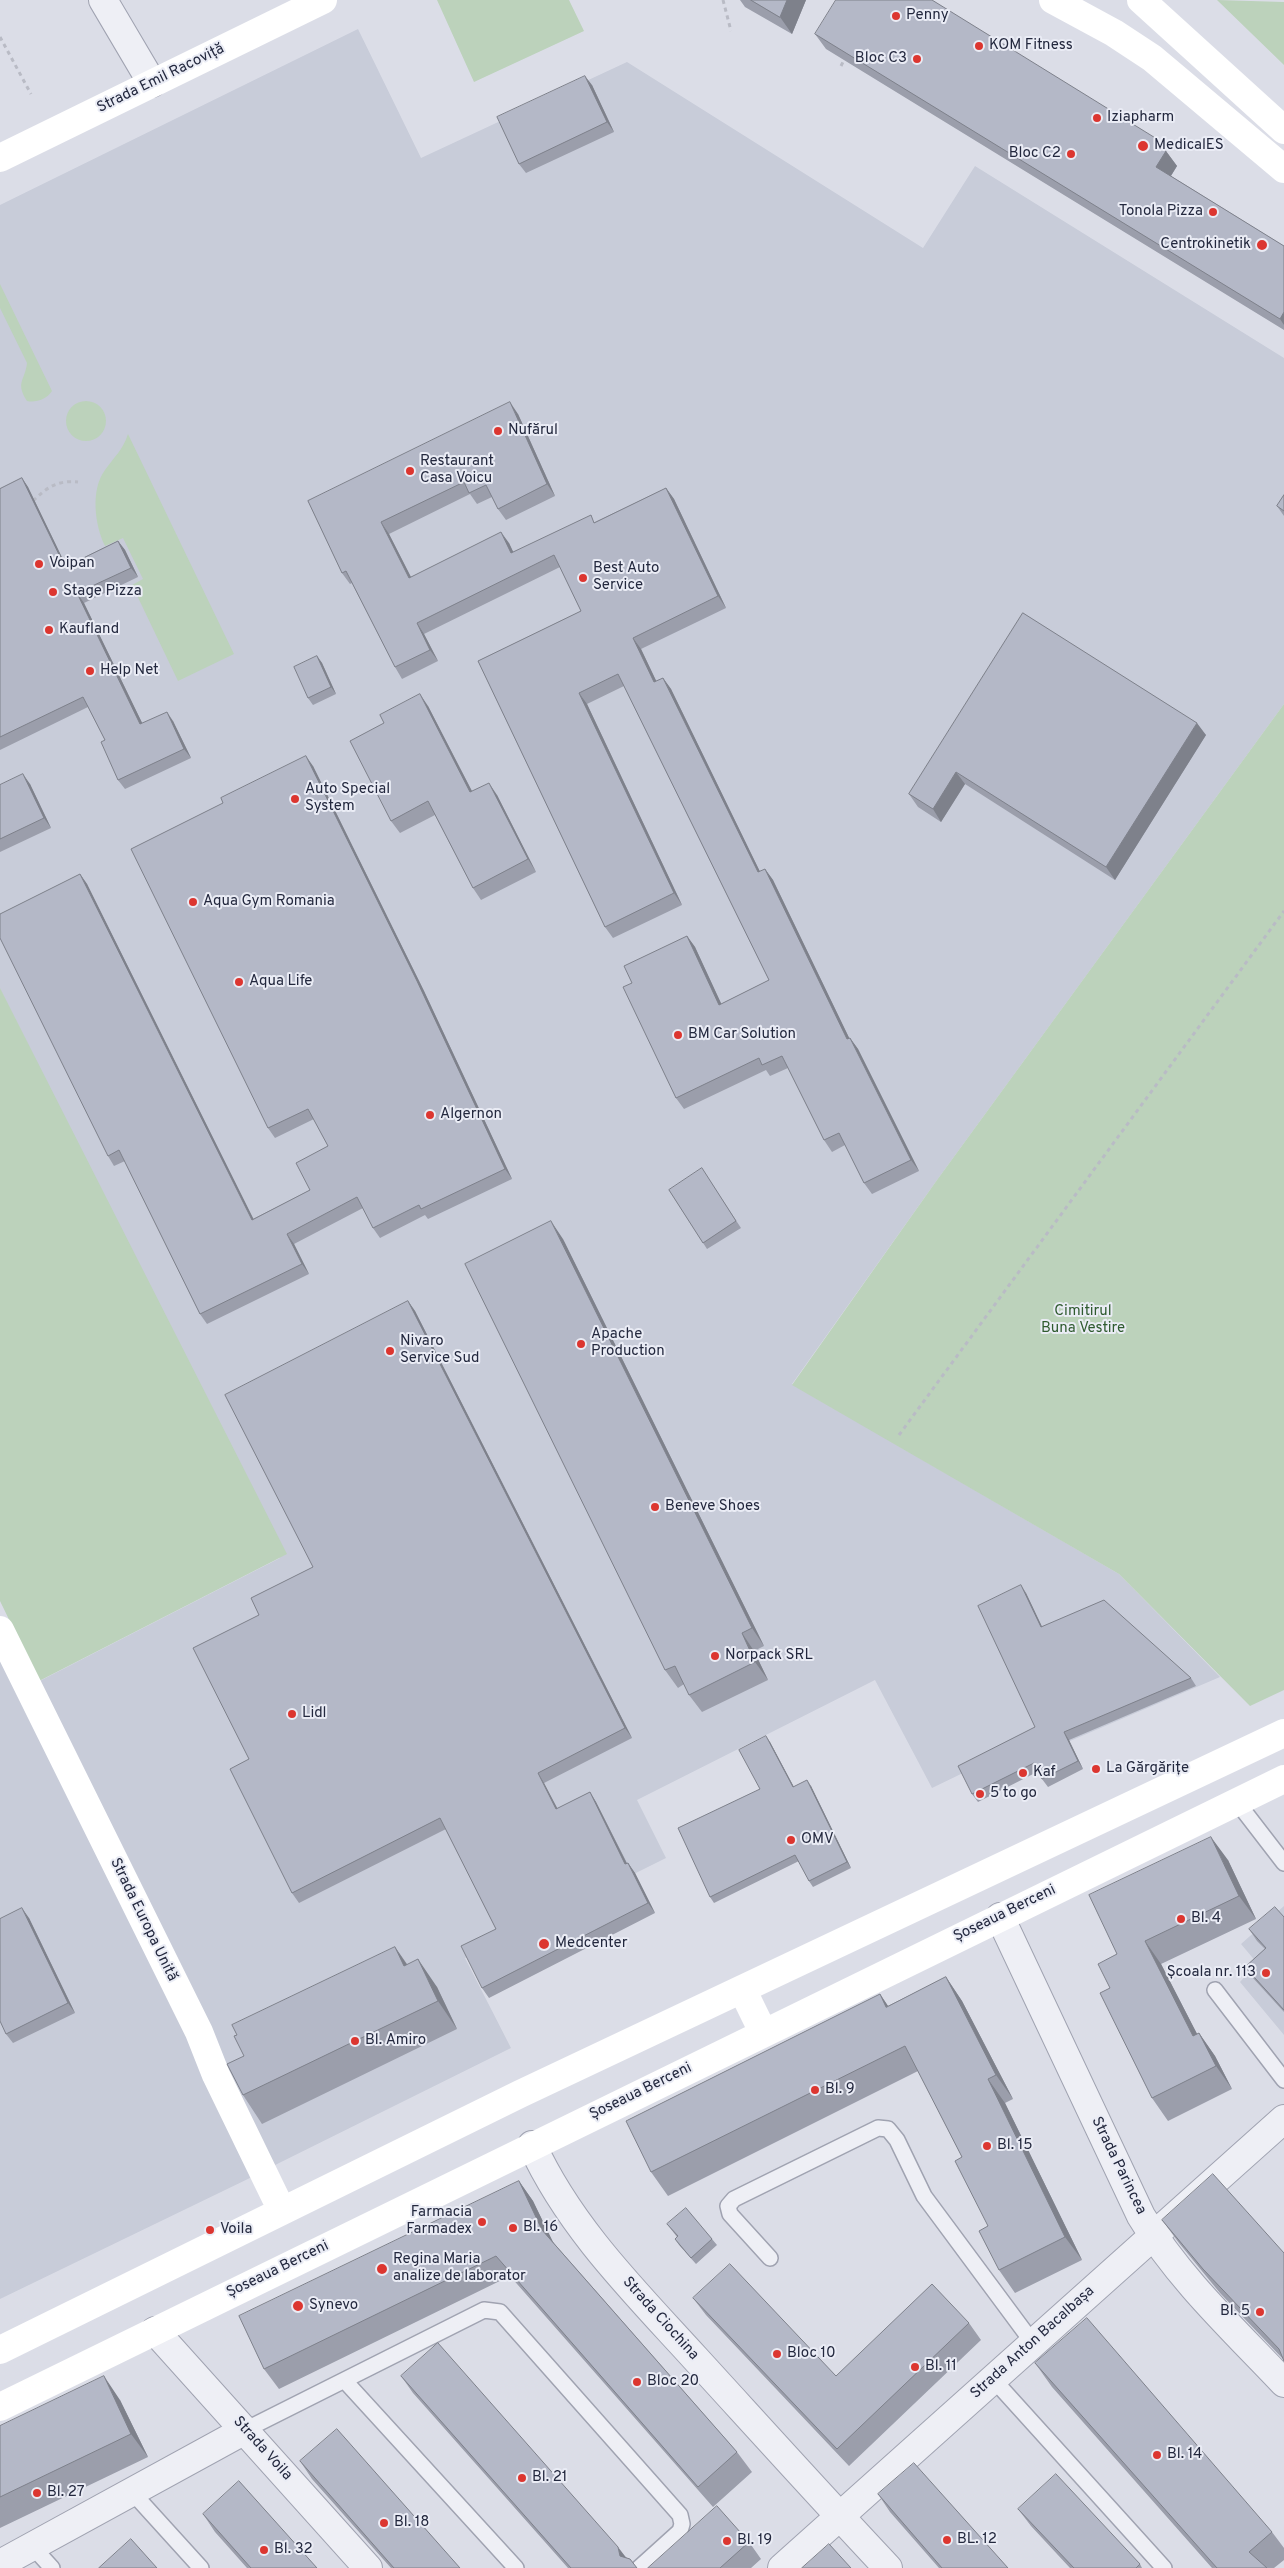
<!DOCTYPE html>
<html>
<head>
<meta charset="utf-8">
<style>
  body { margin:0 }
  canvas { display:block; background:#dbdde7 }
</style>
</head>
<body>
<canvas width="1284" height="2568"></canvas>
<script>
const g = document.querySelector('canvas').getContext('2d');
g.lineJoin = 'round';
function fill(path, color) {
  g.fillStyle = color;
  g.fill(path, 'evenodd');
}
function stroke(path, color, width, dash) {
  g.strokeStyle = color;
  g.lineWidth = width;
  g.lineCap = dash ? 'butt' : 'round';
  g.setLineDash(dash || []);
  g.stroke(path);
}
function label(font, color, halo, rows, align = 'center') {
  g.font = font + ' Overpass,sans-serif';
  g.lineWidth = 4;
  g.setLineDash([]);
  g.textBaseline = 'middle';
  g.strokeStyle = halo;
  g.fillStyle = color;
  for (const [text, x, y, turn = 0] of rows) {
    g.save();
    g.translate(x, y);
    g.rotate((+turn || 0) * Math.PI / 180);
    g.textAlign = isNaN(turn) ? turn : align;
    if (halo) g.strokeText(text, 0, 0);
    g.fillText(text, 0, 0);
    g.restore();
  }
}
fill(new Path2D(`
  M358 29 421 158 627 62 923 248 975 166 1284 358V704L937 1180 792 1384 1119 1574 1220 1677 1070 1741 963 1773 932 1788 875 1680 637 1800 666 1858 465 1958 511 2048 263 2171 28 1687 280 1558 0 989V205Z
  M0 1653 193 2043 252 2177 0 2299Z
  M1284 1906V2035L1240 1982 1257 1963 1241 1944Z`), '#c8ccd9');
fill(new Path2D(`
  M437 0H569L584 31 474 82Z
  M1217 0 1284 2V65Z
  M0 284 52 391C47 399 36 403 27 401 15 382 25 381 27 363L0 308Z
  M66 421a20 20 0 1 1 40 0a20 20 0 1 1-40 0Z
  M128 434 234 654 178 681 132 585 143 579 123 538 105 546C95 526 90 490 105 470 114 457 123 450 128 434Z
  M1284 704V1690L1250 1706 1119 1574 792 1385 937 1180Z
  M0 988 287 1554 39 1681 0 1601Z`), '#bcd2bb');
const lane = new Path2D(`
  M1237 1802 1284 1863
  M1215 1990 1284 2080
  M770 2258 730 2214 728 2206 734 2199 878 2128 888 2129 897 2140 924 2196 1033 2343
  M993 2379 1164 2568
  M345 2381 516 2568
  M245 2430 484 2310 500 2312 680 2515 682 2524 680 2531 639 2568
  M132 2492 201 2568
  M32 2546 52 2568`);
const street = new Path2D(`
  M103 0 152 83
  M1000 1917 1141 2216C1179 2279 1234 2330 1284 2383
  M532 2145C570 2228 635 2292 695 2358 759 2428 823 2499 888 2568
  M155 2331 368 2568
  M0 2564 245 2430
  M782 2568 1284 2119`);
stroke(lane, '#a0a3b1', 18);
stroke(street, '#a0a3b1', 30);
stroke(new Path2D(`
  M723 0 731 31
  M0 37 31 94
  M841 66 844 60
  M33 501C47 487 58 480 78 482
  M899 1435 1284 911`), '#b9bbc5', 3, [4, 4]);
stroke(lane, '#eeeff5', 15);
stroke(street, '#eeeff5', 28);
stroke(new Path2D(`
  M1053 0 1114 33 1152 58 1284 169
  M1141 0 1284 130
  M0 158 323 0
  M0 1630 199 2032 216 2075 282 2211
  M742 1989 763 2032
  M0 2350 520 2094 1284 1733
  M0 2407 1284 1779`), '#fff', 28);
fill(new Path2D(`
  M740 0H806L792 34 745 7Z
  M815 34 1166 151 1177 166 1171 176 1284 246V330L826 49Z
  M592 85 614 132 526 173 519 164Z
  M518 414 555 496 506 520 498 509 492 497 477 504 470 494 389 534 411 577 509 543 513 552 595 522 666 488 674 499 726 608 641 649 656 681 663 678 671 689 760 872 765 869 773 880 849 1038H850L858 1049 919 1171 872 1194 864 1183 845 1145 832 1152 824 1140 788 1068 770 1076 766 1070 684 1109 676 1098 632 983 687 936 695 947 721 1004 769 980 624 686 587 704 682 905 613 938 605 927 478 661 581 611 560 567 424 634 438 661 402 679 395 667 352 583 350 584 342 573 308 501Z
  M22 478 28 487 66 566 118 541 125 550 138 577 84 603 142 723 173 721 191 758 125 789 118 780 105 740 88 707 0 750V489Z
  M1284 495V516L1277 506Z
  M1023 613 1206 735 1115 880 965 784 941 822 918 807 909 794Z
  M317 656 322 663 336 694 313 705 308 698Z
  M428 706 472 791 497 795 536 872 481 900 473 888 435 815 400 833 391 821Z
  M313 766 424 991 512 1179 428 1219 425 1215 380 1238 373 1228 363 1208 294 1244 309 1274 207 1324 200 1314 125 1161 114 1166 108 1156 80 874 87 884 253 1219 310 1190 328 1146 314 1119 275 1138 268 1128Z
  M30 784 51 828 0 852V785Z
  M706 1175 741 1228 707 1249 669 1190Z
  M563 1239 764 1646 754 1651 768 1680 702 1712 689 1695 684 1684 678 1688 665 1670Z
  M408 1301 415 1311 632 1738 544 1783 557 1809 590 1792 596 1802 627 1863H628L635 1873 655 1913 489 1998 482 1988 496 1929 446 1829 299 1903 292 1893 249 1759 259 1615 313 1567Z
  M1026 1593 1042 1627 1191 1678 1196 1686 1069 1740 1083 1769 1048 1787 1042 1779 1039 1771 978 1802 972 1794 1035 1727Z
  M770 1742 794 1787 811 1786 851 1868 813 1887 809 1881 799 1861 714 1903 710 1897 760 1789Z
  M1228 1860 1256 1919 1161 1964 1197 2034 1199 2033 1215 2056 1232 2089 1168 2121 1152 2098 1117 1954Z
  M1284 1917V2012L1253 1978 1245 1967 1265 1949 1257 1941 1249 1929Z
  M29 1918 75 2013 13 2043 6 2034Z
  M395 1947 407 1964 437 1987 457 2029 262 2124 243 2095 244 2056Z
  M946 1977 962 2001 1013 2099 1005 2103 1082 2260 1015 2293 999 2270 988 2226 962 2157 918 2071 668 2196 651 2172 880 1994 888 2006Z
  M519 2181 533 2201 552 2241 737 2452 752 2472 713 2507 510 2276 279 2389 264 2369Z
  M1162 2220 1284 2253 1283 2359 1220 2293 1179 2243Z
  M667 2224 712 2239 717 2245 696 2264 679 2245 675 2239 677 2237Z
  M693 2298 836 2376 969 2323 981 2340 849 2466 706 2315Z
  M1035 2363 1272 2532 1284 2548V2560L1274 2568H1212L1052 2387Z
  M401 2376 627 2558 637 2568H568L413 2393Z
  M120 2400 148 2457 0 2528V2426Z
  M300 2461 460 2568H391L312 2479Z
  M878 2494 1008 2568H939L890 2512Z
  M1018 2509 1140 2564 1142 2568H1070L1031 2526Z
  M203 2514 317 2568H247L215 2532Z
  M749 2542 761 2559 751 2568H648Z`), '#9b9eab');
fill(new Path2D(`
  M787 0H806L792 34 780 17Z
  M585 76 592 85 614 132 607 122Z
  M1157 139 1177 166 1167 182 1156 167 1154 144Z
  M1284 312V325L1280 319Z
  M510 402 518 414 555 496 547 484Z
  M22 478 28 487 71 576 65 567Z
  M666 488 674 499 726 608 718 596Z
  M381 522 389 534 417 589 409 578Z
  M501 532 509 543 519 564 511 553Z
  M118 541 125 550 138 577 131 568Z
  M77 593 84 603 147 733 140 724Z
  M417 623 424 634 438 661 430 650Z
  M633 638 641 649 662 693 654 682Z
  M317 656 322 663 336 694 331 687Z
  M663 678 671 689 766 884 758 872Z
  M579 693 587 704 682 905 674 893Z
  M420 694 428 706 479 805 470 792Z
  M167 712 173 721 191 758 184 749Z
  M1197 723 1206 735 1115 880 1106 867Z
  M306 756 313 766 424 991 512 1179 505 1169Z
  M956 772 965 784 941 822 933 809Z
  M23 774 30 784 51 828 44 818Z
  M489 783 497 795 536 872 528 859Z
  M765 869 773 880 855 1050 847 1039Z
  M80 874 87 884 259 1230 252 1220Z
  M687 936 695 947 727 1016 719 1005Z
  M850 1038 858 1049 919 1171 911 1160Z
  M551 1221 563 1239 764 1646 752 1628Z
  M287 1234 294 1244 309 1274 302 1264Z
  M408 1301 415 1311 632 1738 625 1728Z
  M1021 1585 1026 1593 1046 1635 1041 1627Z
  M742 1633 754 1651 768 1680 755 1662Z
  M1064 1732 1069 1740 1083 1769 1078 1761Z
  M766 1736 770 1742 797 1793 793 1787Z
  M538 1773 544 1783 563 1819 556 1809Z
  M807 1780 811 1786 851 1868 847 1862Z
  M590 1792 596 1802 632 1874 625 1864Z
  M1211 1837 1228 1860 1256 1919 1239 1896Z
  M628 1863 635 1873 655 1913 648 1903Z
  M22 1908 29 1918 75 2013 68 2003Z
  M1145 1941 1161 1964 1210 2059 1193 2036Z
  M395 1947 414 1975 404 1966Z
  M418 1959 437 1987 457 2029 438 2001Z
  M946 1977 962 2001 1013 2099 996 2075Z
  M880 1994 896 2018 886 2007Z
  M1199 2033 1215 2056 1232 2089 1216 2066Z
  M988 2079 1005 2103 1082 2260 1065 2237Z
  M519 2181 533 2201 557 2250 542 2230Z
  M104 2376 120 2400 148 2457 131 2434Z
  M618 2547 631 2564 620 2556Z`), '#7e818b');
const building = new Path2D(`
  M751 0H787L780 17Z
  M836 0H932L1157 139 1154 144 1166 151 1156 167 1284 246V312L1280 319 815 34Z
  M585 76 607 122 519 164 497 117Z
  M510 402 547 484 498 509 486 485 469 493 464 482 381 522 409 578 501 532 511 553 591 515 594 523 666 488 718 596 633 638 654 682 663 678 758 872 765 869 847 1039 850 1038 911 1160 864 1183 839 1133 824 1140 782 1056 762 1065 759 1058 676 1098 623 987 632 983 624 966 687 936 719 1005 769 980 618 674 579 693 674 893 605 927 478 661 581 611 554 555 417 623 430 650 395 667 346 571 342 573 308 501Z
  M22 478 65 567 118 541 131 568 77 593 140 724 167 712 184 749 118 780 101 742 105 740 83 697 0 737V489Z
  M1284 495V511L1277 506Z
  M1023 613 1197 723 1106 867 956 772 933 809 909 794Z
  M317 656 331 687 308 698 294 667Z
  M420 694 470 792 489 783 528 859 473 888 428 801 391 821 350 741 384 723 380 715Z
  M306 756 417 981 505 1169 421 1209 419 1205 373 1228 357 1197 287 1234 302 1264 200 1314 119 1150 108 1156 0 938V914L80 874 252 1220 310 1190 296 1163 328 1146 308 1109 268 1128 131 849 223 803 221 798Z
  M23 774 44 818 0 839V785Z
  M702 1168 736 1221 703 1243 669 1190Z
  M551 1221 752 1628 742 1633 755 1662 689 1695 675 1666 665 1670 465 1264Z
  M408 1301 625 1728 538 1773 556 1809 590 1792 625 1864 628 1863 648 1903 482 1988 461 1946 496 1929 440 1818 292 1893 230 1769 249 1759 193 1648 259 1615 251 1598 313 1567 225 1395Z
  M1021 1585 1041 1627 1104 1600 1191 1678 1064 1732 1078 1761 1042 1779 1034 1763 972 1794 958 1766 1035 1727 978 1606Z
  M766 1736 793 1787 807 1780 847 1862 809 1881 795 1855 710 1897 678 1828 760 1789 739 1750Z
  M1211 1837 1239 1896 1145 1941 1193 2036 1199 2033 1216 2066 1152 2098 1100 1993 1110 1988 1098 1964 1117 1954 1089 1895Z
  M1275 1907 1284 1917V2010L1245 1967 1266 1948 1249 1929Z
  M22 1908 68 2003 6 2034 0 2021V1919Z
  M395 1947 404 1966 418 1959 438 2001 243 2095 227 2064 244 2056 234 2036 237 2035 232 2025Z
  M946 1977 996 2075 988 2079 1065 2237 999 2270 979 2231 988 2226 955 2161 962 2157 905 2046 651 2172 626 2121 880 1994 886 2007Z
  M1213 2174 1284 2253V2361L1279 2349 1203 2269 1162 2220Z
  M519 2181 542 2230 737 2452 698 2487 496 2256 264 2369 239 2316Z
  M686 2208 712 2239 691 2258 675 2239 678 2236 667 2224Z
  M730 2264 836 2376 932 2284 969 2323 837 2449 693 2298Z
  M1087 2318 1272 2532 1249 2552 1267 2568H1217L1035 2363Z
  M438 2343 618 2547 620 2556 630 2559 637 2568H571L401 2376Z
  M104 2376 131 2434 0 2497V2426Z
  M337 2429 460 2568H394L300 2461Z
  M914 2463 1008 2568H942L878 2494Z
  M1056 2474 1140 2564 1136 2568H1074L1018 2509Z
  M239 2481 317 2568H251L203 2514Z
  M717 2506 749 2542 720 2568H648Z
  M131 2539 157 2568H99Z
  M829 2544 851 2568H802Z`);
fill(building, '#b4b8c7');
stroke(building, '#7e818b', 1);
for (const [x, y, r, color] of [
  [896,16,5,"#dc3630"],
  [979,46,5,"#dc3630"],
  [917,59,5,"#dc3630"],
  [1097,118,5,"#dc3630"],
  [1143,146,6,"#dc3630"],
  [1071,154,5,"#dc3630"],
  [1213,212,5,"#dc3630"],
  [1262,245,6,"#dc3630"],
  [498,431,5,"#dc3630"],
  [410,471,5,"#dc3630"],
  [39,564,5,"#dc3630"],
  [583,578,5,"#dc3630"],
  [53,592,5,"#dc3630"],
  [49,630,5,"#dc3630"],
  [90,671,5,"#dc3630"],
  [295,799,5,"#dc3630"],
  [193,902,5,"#dc3630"],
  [239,982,5,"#dc3630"],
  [678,1035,5,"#dc3630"],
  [430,1115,5,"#dc3630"],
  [581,1344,5,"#dc3630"],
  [390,1351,5,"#dc3630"],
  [655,1507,5,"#dc3630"],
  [715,1656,5,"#dc3630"],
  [292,1714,5,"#dc3630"],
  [1096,1769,5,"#dc3630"],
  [1023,1773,5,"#dc3630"],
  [980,1794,5,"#dc3630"],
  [791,1840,5,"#dc3630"],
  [1181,1919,5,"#dc3630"],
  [544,1944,6,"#dc3630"],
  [1266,1973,5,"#dc3630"],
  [355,2041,5,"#dc3630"],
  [815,2090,5,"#dc3630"],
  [987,2146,5,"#dc3630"],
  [482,2222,5,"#dc3630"],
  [513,2228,5,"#dc3630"],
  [210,2230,5,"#dc3630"],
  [382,2269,6,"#dc3630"],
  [298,2306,6,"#dc3630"],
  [1260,2312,5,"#dc3630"],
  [777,2354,5,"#dc3630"],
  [915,2367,5,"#dc3630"],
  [637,2382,5,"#dc3630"],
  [1157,2455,5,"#dc3630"],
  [522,2478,5,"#dc3630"],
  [37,2493,5,"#dc3630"],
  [384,2523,5,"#dc3630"],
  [947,2540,5,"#dc3630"],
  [727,2541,5,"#dc3630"],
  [264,2550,5,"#dc3630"]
]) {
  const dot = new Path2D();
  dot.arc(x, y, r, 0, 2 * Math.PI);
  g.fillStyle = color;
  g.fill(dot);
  stroke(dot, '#eaecf5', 2);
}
label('15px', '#23283e', '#eaecf5', [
  ["Penny",906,16],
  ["KOM Fitness",989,46],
  ["Bloc C3",907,59,"right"],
  ["Iziapharm",1107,118],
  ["MedicalES",1154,146],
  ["Bloc C2",1061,154,"right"],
  ["Tonola Pizza",1203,212,"right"],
  ["Centrokinetik",1251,245,"right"],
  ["Nufărul",508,431],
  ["Restaurant",420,462],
  ["Casa Voicu",420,479],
  ["Voipan",49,564],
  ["Best Auto",593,569],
  ["Service",593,586],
  ["Stage Pizza",63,592],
  ["Kaufland",59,630],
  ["Help Net",100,671],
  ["Auto Special",305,790],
  ["System",305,807],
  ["Aqua Gym Romania",203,902],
  ["Aqua Life",249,982],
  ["BM Car Solution",688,1035],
  ["Algernon",440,1115],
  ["Apache",591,1335],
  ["Production",591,1352],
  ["Nivaro",400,1342],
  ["Service Sud",400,1359],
  ["Beneve Shoes",665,1507],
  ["Norpack SRL",725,1656],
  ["Lidl",302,1714],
  ["La Gărgărițe",1106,1769],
  ["Kaf",1033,1773],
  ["5 to go",990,1794],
  ["OMV",801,1840],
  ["Bl. 4",1191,1919],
  ["Medcenter",555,1944],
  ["Școala nr. 113",1256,1973,"right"],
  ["Bl. Amiro",365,2041],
  ["Bl. 9",825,2090],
  ["Bl. 15",997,2146],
  ["Farmacia",472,2213,"right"],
  ["Farmadex",472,2230,"right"],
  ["Bl. 16",523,2228],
  ["Voila",220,2230],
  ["Regina Maria",393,2260],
  ["analize de laborator",393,2277],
  ["Synevo",309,2306],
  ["Bl. 5",1250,2312,"right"],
  ["Bloc 10",787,2354],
  ["Bl. 11",925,2367],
  ["Bloc 20",647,2382],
  ["Bl. 14",1167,2455],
  ["Bl. 21",532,2478],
  ["Bl. 27",47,2493],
  ["Bl. 18",394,2523],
  ["BL. 12",957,2540],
  ["Bl. 19",737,2541],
  ["Bl. 32",274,2550]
], 'left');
label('15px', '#23283e', '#eaecf5', [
  ["Strada Emil Racoviță",161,79,-26],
  ["Șoseaua Berceni",1005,1914,-26],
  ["Strada Europa Unită",143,1920,64],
  ["Șoseaua Berceni",641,2092,-26],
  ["Strada Parincea",1118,2166,64],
  ["Șoseaua Berceni",278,2270,-26],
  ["Strada Ciochina",660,2319,48],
  ["Strada Anton Bacalbașa",1033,2343,-42],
  ["Strada Voila",262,2449,48]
]);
label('15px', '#2f5b2f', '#eaecf5', [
  ["Cimitirul",1083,1312],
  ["Buna Vestire",1083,1329]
]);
</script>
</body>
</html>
